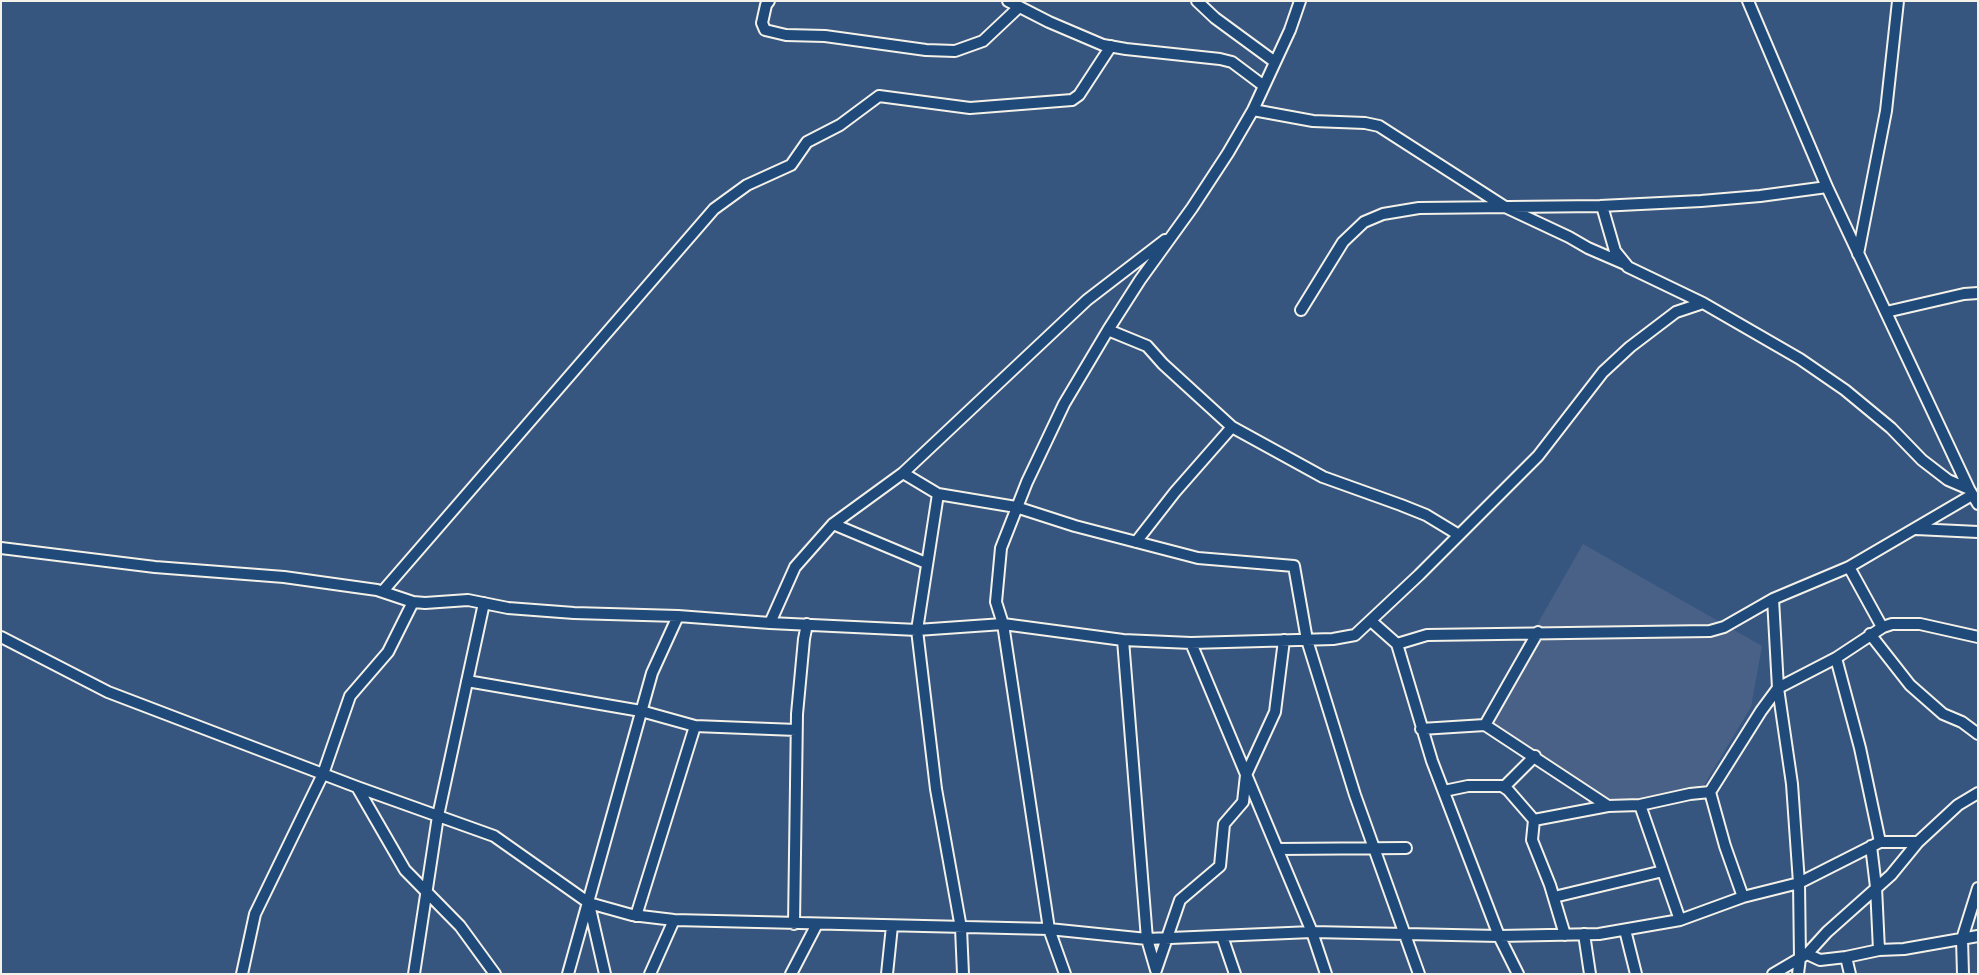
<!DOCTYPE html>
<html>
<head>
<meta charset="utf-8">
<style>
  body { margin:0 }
  #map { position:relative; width:1979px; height:975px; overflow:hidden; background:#365680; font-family:Mali,sans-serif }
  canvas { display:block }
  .frame { position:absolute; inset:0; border:2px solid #f4f1e8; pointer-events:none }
</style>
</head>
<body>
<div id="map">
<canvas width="1979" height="975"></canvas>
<div class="frame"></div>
</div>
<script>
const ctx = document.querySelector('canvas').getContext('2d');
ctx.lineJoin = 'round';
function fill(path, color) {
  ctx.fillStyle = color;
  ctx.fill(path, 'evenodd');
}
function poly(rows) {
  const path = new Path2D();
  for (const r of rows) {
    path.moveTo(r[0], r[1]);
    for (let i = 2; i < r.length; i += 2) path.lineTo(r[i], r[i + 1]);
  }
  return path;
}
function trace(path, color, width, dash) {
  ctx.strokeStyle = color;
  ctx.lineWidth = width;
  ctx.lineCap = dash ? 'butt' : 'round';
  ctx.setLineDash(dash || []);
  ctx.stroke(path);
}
const built = poly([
  [1583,544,1762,646,1751,707,1700,792,1610,807,1488,733,1486,714]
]);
const minor = poly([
  [769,1,766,5,762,23,765,30,786,35,825,36,926,50,955,51,983,41,1018,8],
  [1008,1,1049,22,1103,45,1126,49,1220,59,1232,62,1264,86],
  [1197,1,1215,18,1275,62],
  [1748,1,1827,187,1969,489],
  [1253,110,1313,121,1365,123,1379,126,1505,207,1569,237,1588,248,1625,264],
  [1602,206,1615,251,1628,267,1703,303],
  [1858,254,1886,111,1898,1],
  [1301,310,1343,242,1364,222,1383,214,1419,208,1600,206,1701,201,1760,196,1827,187],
  [1886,312,1964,294,1978,293],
  [1108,330,1147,346,1163,364,1232,427,1323,477,1401,505,1426,515,1459,535],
  [903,473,938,494,1016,507,1075,526,1198,558,1294,566,1307,640,1355,795,1419,974],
  [938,494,917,630,936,789,961,928,963,974],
  [833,524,926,563],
  [1916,529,1978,532],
  [1136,542,1175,492,1232,427],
  [1,548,155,567,284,577,377,590,413,602,425,603,468,600,508,608,574,613,678,616,770,623,917,630,1003,624,1123,640,1191,643,1333,639,1355,635,1419,575,1538,456,1603,372,1630,347,1676,312,1703,303,1800,359,1845,390,1891,428,1922,460,1948,480,1969,489,1978,504],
  [1849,567,1882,627],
  [383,591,714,209,747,185,791,165,807,142,840,125,879,96,970,108,1072,100,1079,95,1111,46],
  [1773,599,1778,688,1792,784,1799,883,1800,958,1798,974],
  [1371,621,1397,644,1432,761,1499,936,1518,974],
  [770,623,795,567,833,524,903,473,1087,300,1165,240],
  [1870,634,1910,685,1943,714,1962,722,1978,734],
  [1,637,108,692,357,787,494,836,589,903,632,915,674,920,1049,929,1147,939,1312,932,1499,936,1599,934,1680,920,1743,897,1799,883,1880,842,1918,842,1958,805,1978,793],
  [1123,640,1147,939,1156,970],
  [1191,643,1312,932,1326,974],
  [1397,644,1427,635,1710,631,1724,627,1773,599,1849,567,1972,495],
  [1836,658,1860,748,1880,842],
  [467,681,641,711,695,726],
  [1485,725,1538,632],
  [1421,729,1485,725,1608,806],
  [357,787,405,870,460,926,495,974],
  [1504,787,1535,756],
  [1444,791,1468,786,1502,786,1508,790,1534,820,1532,840,1550,885,1565,935],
  [1710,792,1725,846,1743,897],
  [1640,805,1680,920],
  [1534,820,1608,806,1640,805,1690,794,1710,792,1761,711,1778,688,1836,658,1883,627,1892,624,1920,624,1978,637],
  [1871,846,1876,887,1879,950],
  [1278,849,1406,848],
  [1554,897,1663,871],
  [589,904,605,974],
  [636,916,695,726,796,730],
  [794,924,797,714,804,639,807,624],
  [1625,930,1636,974],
  [1584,934,1590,974],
  [1222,936,1235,974],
  [1807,954,1827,932,1891,875,1918,842],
  [1846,957,1850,974],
  [1156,970,1180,900,1220,866,1224,824,1243,802,1246,775,1275,712,1284,640],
  [242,974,255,914,323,774,350,696,388,652,413,602],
  [414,974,438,816,484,603],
  [568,974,652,673,678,616],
  [650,974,674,920],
  [791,974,817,924],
  [887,974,892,926],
  [1065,974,1049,929,1003,624,996,602,1001,548,1027,482,1064,404,1108,330,1140,280,1192,208,1228,153,1253,110,1290,30,1300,1],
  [1773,974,1807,954,1820,960,1846,957,1879,950,1904,949,1978,936],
  [1963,974,1962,939,1978,888]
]);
fill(built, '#496186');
trace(minor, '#f4f1e8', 14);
trace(minor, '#1f4a7a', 10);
</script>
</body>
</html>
